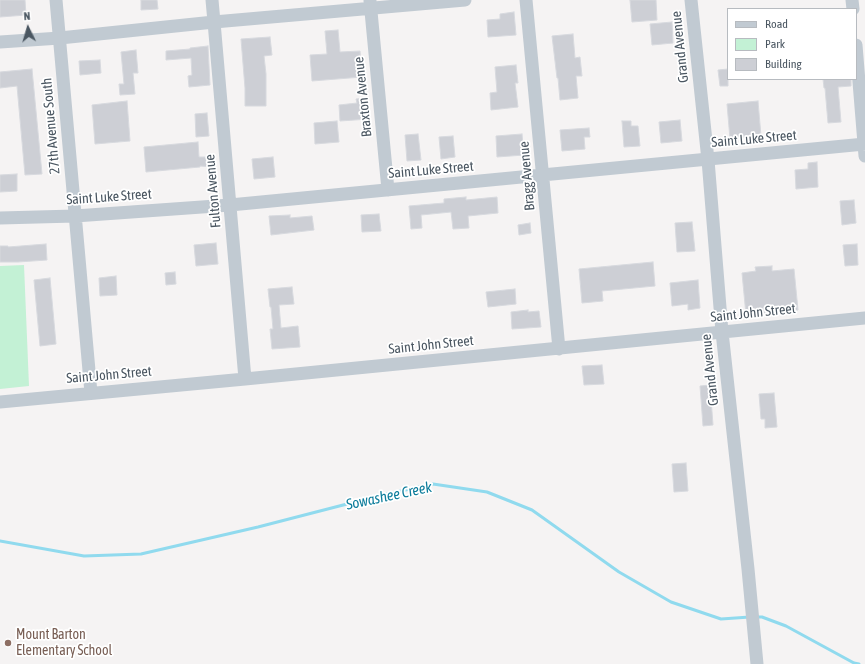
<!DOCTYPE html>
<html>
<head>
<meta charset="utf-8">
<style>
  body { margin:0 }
  #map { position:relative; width:865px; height:664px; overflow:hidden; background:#f5f3f3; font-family:"Asap Condensed",sans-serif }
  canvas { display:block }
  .legend { position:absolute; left:727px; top:8px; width:130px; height:72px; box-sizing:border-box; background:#fff; border:1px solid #b7bbc0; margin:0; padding:5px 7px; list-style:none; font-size:12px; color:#4a5661 }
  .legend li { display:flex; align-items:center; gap:8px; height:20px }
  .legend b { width:20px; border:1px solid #b7bbc0 }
  .north { position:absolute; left:8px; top:8px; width:40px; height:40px; -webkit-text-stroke:3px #fff; paint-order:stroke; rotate:355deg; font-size:11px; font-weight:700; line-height:16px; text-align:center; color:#4a5661 }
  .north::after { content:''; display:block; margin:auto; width:14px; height:18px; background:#4a5661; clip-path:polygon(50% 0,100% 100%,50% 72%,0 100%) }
</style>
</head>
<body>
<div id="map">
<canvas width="865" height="664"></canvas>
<ul class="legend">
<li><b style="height:5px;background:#c1cad2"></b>Road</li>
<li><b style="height:11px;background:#c3f1d5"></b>Park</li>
<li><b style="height:11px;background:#cdcfd5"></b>Building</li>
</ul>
<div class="north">N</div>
</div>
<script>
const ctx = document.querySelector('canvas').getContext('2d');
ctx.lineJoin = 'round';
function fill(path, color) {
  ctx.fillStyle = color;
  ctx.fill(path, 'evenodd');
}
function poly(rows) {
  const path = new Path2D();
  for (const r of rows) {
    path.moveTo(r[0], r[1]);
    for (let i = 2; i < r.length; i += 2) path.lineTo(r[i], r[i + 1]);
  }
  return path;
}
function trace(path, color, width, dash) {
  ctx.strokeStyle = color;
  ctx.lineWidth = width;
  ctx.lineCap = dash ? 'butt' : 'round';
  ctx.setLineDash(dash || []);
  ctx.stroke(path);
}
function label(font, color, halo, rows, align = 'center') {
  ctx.font = font + ' "Asap Condensed",sans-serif';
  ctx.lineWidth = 3.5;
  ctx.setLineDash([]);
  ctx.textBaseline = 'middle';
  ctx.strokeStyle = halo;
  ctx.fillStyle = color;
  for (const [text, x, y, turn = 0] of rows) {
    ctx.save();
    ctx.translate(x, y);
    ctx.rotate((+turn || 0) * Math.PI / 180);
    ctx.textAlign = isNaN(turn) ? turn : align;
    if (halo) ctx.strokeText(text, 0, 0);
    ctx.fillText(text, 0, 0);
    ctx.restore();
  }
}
const green = poly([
  [24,265,29,386,0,389,0,266]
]);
const stream = poly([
  [0,541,84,556,141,554,258,527,378,496,433,484,487,492,532,510,619,572,671,602,721,619,750,617],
  [756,617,762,617,786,626,854,663,859,664]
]);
const building = poly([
  [0,0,25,0,26,15,0,17,0,0],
  [141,0,157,0,158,9,141,10,141,0],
  [630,0,656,0,657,20,632,22,630,0],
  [514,12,516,35,488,37,487,20,500,19,500,14,514,12],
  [672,22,673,43,652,45,650,24,672,22],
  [338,30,340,52,360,51,362,77,312,81,310,55,327,54,325,31,338,30],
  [573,34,575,58,580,57,582,76,576,76,578,98,560,100,558,78,557,78,552,36,573,34],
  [270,37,272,55,264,56,266,74,266,106,245,106,245,88,241,39,270,37],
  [208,46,210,85,189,87,188,76,192,75,191,58,166,60,166,51,190,49,190,48,208,46],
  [136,50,138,73,133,73,135,94,120,95,119,84,124,84,121,52,136,50],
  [100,60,101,73,80,75,79,61,100,60],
  [516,65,518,83,515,83,518,107,491,110,490,93,497,92,495,67,516,65],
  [32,69,42,174,25,175,17,86,0,88,0,72,32,69],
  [728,69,728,86,720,86,718,70,728,69],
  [823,79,851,79,851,86,838,87,841,122,828,123,825,88,824,88,823,79],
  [367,98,369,119,340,121,339,105,357,103,356,99,367,98],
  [127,101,130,141,95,144,92,105,127,101],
  [758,101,761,136,730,139,727,104,758,101],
  [207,113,209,136,196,137,195,114,207,113],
  [680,120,682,141,661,143,659,122,680,120],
  [337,121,339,142,315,144,314,123,337,121],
  [622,121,631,121,631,126,638,126,640,146,624,147,622,121],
  [589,128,590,137,584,137,585,149,562,151,560,130,589,128],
  [418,134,421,160,407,161,405,135,418,134],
  [522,134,524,155,497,157,496,136,522,134],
  [453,136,455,157,441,159,439,137,453,136],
  [198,142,199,157,212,157,212,167,200,166,200,167,146,172,144,147,198,142],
  [273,157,275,177,254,179,252,159,273,157],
  [817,162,818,187,796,189,795,170,808,169,808,163,817,162],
  [17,174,17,191,0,192,0,175,17,174],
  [466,197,466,200,497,197,498,213,468,216,469,228,453,229,451,212,421,215,422,228,411,229,409,206,444,203,444,199,466,197],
  [854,200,856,223,842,225,840,201,854,200],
  [379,214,381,231,362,232,361,215,379,214],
  [290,215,290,218,312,216,314,230,271,235,269,216,290,215],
  [692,222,695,251,677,252,675,223,692,222],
  [530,223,531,233,519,235,518,225,530,223],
  [216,243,218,264,196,266,194,245,216,243],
  [46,244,47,260,18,262,0,262,0,246,8,246,8,247,46,244],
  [857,244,858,265,845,266,843,245,857,244],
  [653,262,655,286,602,291,603,301,582,303,579,269,653,262],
  [772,266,772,271,794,269,798,310,746,315,742,273,756,271,755,267,772,266],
  [175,272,176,284,166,285,165,273,175,272],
  [116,276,117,295,100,296,99,278,116,276],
  [50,278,56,344,40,346,34,280,50,278],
  [698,280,700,308,688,310,688,304,672,306,670,283,698,280],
  [292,287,294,304,279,305,281,328,298,326,300,347,272,349,270,329,273,329,271,307,270,307,268,289,292,287],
  [515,289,516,304,488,307,486,292,515,289],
  [528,310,528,312,539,311,541,327,512,329,511,312,528,310],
  [602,365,604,384,584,385,582,366,602,365],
  [710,385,713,425,703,426,700,386,710,385],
  [774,393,777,427,765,428,765,419,761,419,759,394,774,393],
  [686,463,688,491,674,492,672,464,686,463]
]);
const minor = poly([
  [56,0,91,393],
  [212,0,214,22,245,379],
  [526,0,559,349],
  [691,0,708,160,722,332,748,569,757,664],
  [852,0,853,9],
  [370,1,388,190],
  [0,42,60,38,214,22,465,0],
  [856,45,865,156],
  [0,218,75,216,230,205,865,144],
  [0,402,245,379,865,318]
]);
const markers = [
  [8,643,4,"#8d6e63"]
];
const streetNames = [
  ["Grand Avenue",680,47,-96],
  ["Braxton Avenue",363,97,-96],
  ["27th Avenue South",51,126,-95],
  ["Saint Luke Street",754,139,-5],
  ["Saint Luke Street",431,170,-5],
  ["Bragg Avenue",527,176,-95],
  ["Fulton Avenue",213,191,-95],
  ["Saint Luke Street",109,197,-4],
  ["Saint John Street",753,313,-6],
  ["Saint John Street",431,345,-6],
  ["Grand Avenue",710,370,-96],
  ["Saint John Street",109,375,-5]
];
const educationNames = [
  ["Mount Barton",16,635],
  ["Elementary School",16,651]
];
const waterNames = [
  ["Sowashee Creek",389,496,-12]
];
fill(green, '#c3f1d5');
trace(stream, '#90daee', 3);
fill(building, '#cdcfd5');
trace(building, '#d7d9de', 1);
trace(minor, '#c1cad2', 13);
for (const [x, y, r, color] of markers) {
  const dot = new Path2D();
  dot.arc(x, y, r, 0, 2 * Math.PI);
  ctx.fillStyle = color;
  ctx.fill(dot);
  trace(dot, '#fff', 1.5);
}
label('14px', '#4a5661', '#fff', streetNames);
label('14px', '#785e54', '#fff', educationNames, 'left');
label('italic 15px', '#0c7c9b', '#fff', waterNames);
</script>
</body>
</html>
